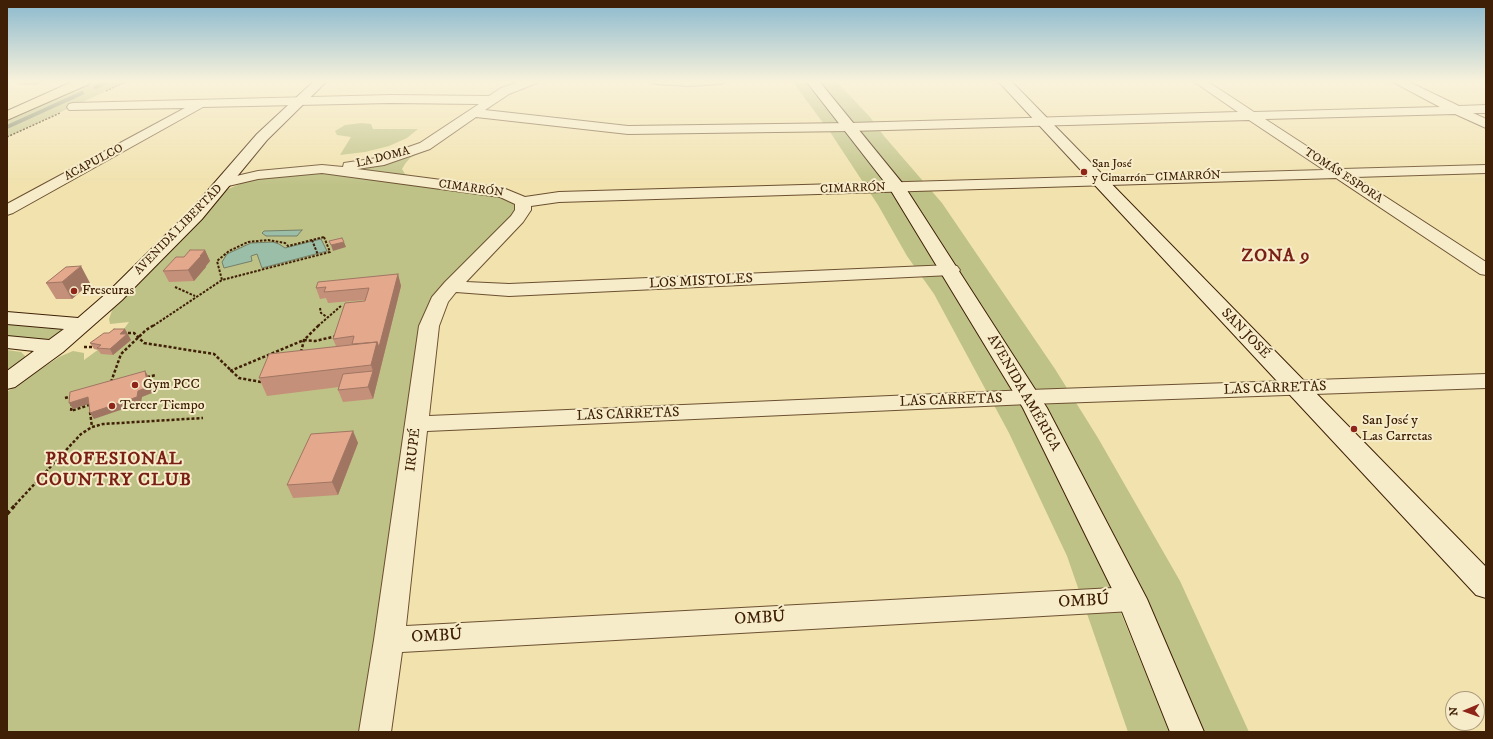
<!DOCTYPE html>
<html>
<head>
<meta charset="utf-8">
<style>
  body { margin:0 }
  #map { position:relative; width:1493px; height:739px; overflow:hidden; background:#f1e2ae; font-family:"IM FELL DW Pica",serif }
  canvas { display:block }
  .frame { position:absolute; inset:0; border:8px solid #3f2007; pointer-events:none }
  .north { position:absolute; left:1445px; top:691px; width:40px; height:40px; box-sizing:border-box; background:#f6ecca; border:1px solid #ad9a7c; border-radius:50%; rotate:268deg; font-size:11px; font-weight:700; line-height:16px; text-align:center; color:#3f2007 }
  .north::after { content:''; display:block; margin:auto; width:14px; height:18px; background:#8f2418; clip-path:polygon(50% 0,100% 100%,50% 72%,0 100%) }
</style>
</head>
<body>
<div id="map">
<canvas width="1493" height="739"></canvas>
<div class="frame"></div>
<div class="north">N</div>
</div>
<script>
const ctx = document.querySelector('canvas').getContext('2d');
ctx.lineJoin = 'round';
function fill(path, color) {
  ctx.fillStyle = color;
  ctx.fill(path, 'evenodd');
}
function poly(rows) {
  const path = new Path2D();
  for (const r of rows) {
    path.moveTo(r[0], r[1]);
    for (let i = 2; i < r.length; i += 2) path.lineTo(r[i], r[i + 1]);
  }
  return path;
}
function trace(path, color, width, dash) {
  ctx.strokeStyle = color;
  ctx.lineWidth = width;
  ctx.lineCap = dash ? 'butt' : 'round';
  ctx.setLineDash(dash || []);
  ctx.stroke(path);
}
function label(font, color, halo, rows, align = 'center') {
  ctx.font = font + ' "IM FELL DW Pica",serif';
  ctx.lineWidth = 4;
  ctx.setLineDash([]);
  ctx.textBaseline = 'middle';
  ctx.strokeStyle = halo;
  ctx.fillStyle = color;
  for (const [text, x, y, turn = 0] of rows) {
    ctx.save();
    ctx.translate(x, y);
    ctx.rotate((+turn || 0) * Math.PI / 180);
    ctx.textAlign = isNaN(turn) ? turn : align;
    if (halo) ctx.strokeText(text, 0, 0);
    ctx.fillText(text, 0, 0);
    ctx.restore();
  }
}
const green = poly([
  [85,81,128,81,7,137,7,116],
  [792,81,808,81,867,156,922,237,1004,372,1090,538,1170,732,1128,732,1067,556,1009,433,934,294,907,256,878,205,832,135],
  [818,81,836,81,870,117,884,136,942,203,1055,369,1098,438,1180,581,1249,732,1200,732,1046,408],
  [361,123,371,124,373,129,418,129,407,138,389,146,365,152,340,155,351,137,337,135,335,131,345,125],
  [430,147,410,158,405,164,402,169,405,174,411,176,343,168],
  [311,172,495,195,516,203,517,211,439,290,360,732,7,732,7,392,59,357,73,351,84,353,84,360,121,333,129,322,110,324,109,319,113,308,228,189,255,178],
  [7,318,83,325,55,347,7,342],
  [7,350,21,352,26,357,7,373]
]);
const water = poly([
  [302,230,297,236,266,236,262,233,264,231,302,230],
  [321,239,327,251,262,268,257,254,251,256,252,261,224,268,222,262,227,254,251,243,273,242,279,244,285,248,321,239]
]);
const stream = poly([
  [96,87,108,81],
  [7,127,82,93]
]);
const pathFar3 = poly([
  [106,91,128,81],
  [7,137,60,113]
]);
const pathFar2 = poly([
  [324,237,330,252,222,280,217,261,229,251,248,242,268,240,285,243,288,246,324,237],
  [312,240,318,255],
  [175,287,195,296],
  [320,308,321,313,327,317],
  [153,326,222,280],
  [318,326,342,305]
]);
const pathFar1 = poly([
  [123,333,134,333,144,343,214,354,239,378,261,382],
  [84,347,95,347],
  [301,352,304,340,319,325],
  [230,371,304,340,315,341,337,336],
  [147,377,156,375],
  [111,382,121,354,146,330,154,325],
  [65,398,72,396],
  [72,403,71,411,89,405,90,407],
  [90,412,92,427],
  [15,505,81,434,92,427,103,424,203,418]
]);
const path = poly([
  [7,514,16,504]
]);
const street = poly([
  [521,81,539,81,537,83,509,94,485,110,628,126,850,123,1238,112,1193,81,1207,81,1254,112,1440,107,1391,81,1407,81,1459,106,1486,105,1486,113,1473,113,1486,119,1486,128,1455,114,1265,119,1342,169,1486,165,1486,173,1355,177,1486,262,1486,275,1480,274,1336,178,559,202,531,206,531,210,523,222,466,282,509,284,951,265,957,266,960,270,957,274,951,275,509,296,456,292,448,302,439,326,429,416,1029,390,1486,374,1486,388,1029,404,427,431,406,626,1132,587,1142,591,1146,599,1142,607,1132,611,402,652,391,732,359,732,374,640,419,326,432,297,445,282,511,216,515,210,515,204,500,197,322,173,258,179,224,187,219,186,217,183,219,180,258,171,322,165,343,167,344,163,377,158,420,143,479,104,391,103,203,107,13,213,7,215,7,204,185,108,69,110,67,107,69,104,73,103,391,95,489,96,501,88,521,81],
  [476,117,628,134,850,131,1249,120,1324,170,559,192,525,197,503,188,357,169,384,165,430,149,476,117],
  [650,81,727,81,721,84,688,86,656,84,650,81]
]);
const secondary = poly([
  [314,81,327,81,267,140,202,219,122,300,63,352,15,387,7,389,7,371,34,351,7,348,7,336,49,340,64,329,7,324,7,312,78,318,108,292,190,211,257,134,314,81],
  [806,81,819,81,903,184,1047,408,1147,599,1204,732,1170,732,1117,599,1023,408,890,189,806,81],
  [998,81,1011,81,1486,567,1486,598,1476,595,998,81]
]);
const primary = poly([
  [74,81,91,81,89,84,7,120,7,111,74,81]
]);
const wall = poly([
  [19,81,45,81,35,85,21,85],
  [205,250,210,261,206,266,206,267,194,281,169,282,163,271,184,257],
  [66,267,90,283,72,299,56,299,46,283],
  [398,274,401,286,373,399,343,402,338,390,339,387,267,396,259,378,336,346,333,339,365,300,328,303,326,298,320,299,316,288],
  [125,329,131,340,113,355,101,354,98,350,94,349,90,343,109,333],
  [353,431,358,443,338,495,293,498,287,485]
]);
const shadedWall = poly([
  [32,81,45,81,35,85],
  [344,242,346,247,333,251,331,245],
  [205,250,210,261,206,266,206,267,194,281,188,270],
  [81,266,90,283,72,299,62,282],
  [398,274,401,286,373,399,368,387,373,371,371,365,354,362],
  [125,329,131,340,113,355,110,349,120,334],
  [145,371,149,377,152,393,142,397,141,403,94,419,90,413,138,391],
  [88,397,92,403,73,409,69,403],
  [353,431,358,443,338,495,332,482]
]);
const building = poly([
  [342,238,344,242,331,245,329,241,342,238],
  [190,250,205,250,200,256,201,256,188,270,163,271,176,257,184,257,190,250],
  [81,266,62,282,46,283,66,267,81,266],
  [398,274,379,347,377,342,352,344,354,336,333,339,345,303,365,301,369,288,324,292,326,287,316,288,318,282,398,274],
  [114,329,125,329,120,334,127,334,110,349,97,348,101,345,90,343,104,333,109,333,114,329],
  [377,342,371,365,259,378,269,354,377,342],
  [145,371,148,387,138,391,137,397,90,413,88,397,69,403,70,392,145,371],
  [373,371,368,387,338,390,343,374,373,371],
  [353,431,332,482,287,485,311,434,353,431]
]);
const markers = [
  [1084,172,4,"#8f2418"],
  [74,291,4,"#8f2418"],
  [135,385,4,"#8f2418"],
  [112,406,4,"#8f2418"],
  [1354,429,4,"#8f2418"]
];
const farStreetnames = [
  ["LA DOMA",383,158,-14],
  ["ACAPULCO",94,163,-28],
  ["TOMÁS ESPORA",1343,176,33],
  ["CIMARRÓN",1188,177,-2],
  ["CIMARRÓN",471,189,8],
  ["CIMARRÓN",853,189,-2],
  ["AVENIDA LIBERTAD",179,230,-46]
];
const farPoinames = [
  ["San José",1092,165],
  ["y Cimarrón",1092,179]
];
const streetNames = [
  ["LOS MISTOLES",701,282,-3],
  ["SAN JOSÉ",1245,334,46],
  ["LAS CARRETAS",1275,389,-2],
  ["AVENIDA AMÉRICA",1023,393,60],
  ["LAS CARRETAS",951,401,-2],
  ["LAS CARRETAS",628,415,-2],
  ["IRUPÉ",414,450,-83]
];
const poiNames = [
  ["Frescuras",82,291],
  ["Gym PCC",143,385],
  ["Tercer Tiempo",120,406],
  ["San José y",1362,421],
  ["Las Carretas",1362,437]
];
const nearStreetnames = [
  ["OMBÚ",1084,602,-3],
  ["OMBÚ",760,619,-3],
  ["OMBÚ",437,637,-3]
];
const districtNames = [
  ["ZONA 9",1276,257],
  ["PROFESIONAL",114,460],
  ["COUNTRY CLUB",114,481]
];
fill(green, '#bfc287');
fill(water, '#9bbea8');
trace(water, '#767f68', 1);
trace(stream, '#767f68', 4);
trace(street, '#6c5031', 2);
trace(secondary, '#3f2007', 2);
trace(primary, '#3f2007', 2);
trace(pathFar3, '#3f2007', 1.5, [2, 1.5]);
trace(pathFar2, '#3f2007', 2, [2.5, 1.5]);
trace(pathFar1, '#3f2007', 2.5, [3, 2]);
trace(path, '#3f2007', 3.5, [4, 3]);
fill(street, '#f6ecca');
fill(secondary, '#f6ecca');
fill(primary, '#f1e2ae');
fill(wall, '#c49079');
fill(shadedWall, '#a07663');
fill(building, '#e4a88d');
trace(building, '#a07663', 1);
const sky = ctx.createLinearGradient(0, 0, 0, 185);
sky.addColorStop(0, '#89b8ce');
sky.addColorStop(0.44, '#f9f2db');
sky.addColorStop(1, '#f9f2db00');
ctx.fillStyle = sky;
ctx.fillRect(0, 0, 1493, 185);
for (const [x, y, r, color] of markers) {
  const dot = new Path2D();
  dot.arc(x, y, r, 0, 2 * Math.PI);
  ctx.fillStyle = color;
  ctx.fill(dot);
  trace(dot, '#f6ecca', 1.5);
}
label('12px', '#3f2007', '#f6ecca', farStreetnames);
label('12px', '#3f2007', '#f6ecca', farPoinames, 'left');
label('14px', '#3f2007', '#f6ecca', streetNames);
label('14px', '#3f2007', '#f6ecca', poiNames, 'left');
label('17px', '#3f2007', '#f6ecca', nearStreetnames);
ctx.letterSpacing = '1px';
label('bold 18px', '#7a1f14', '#f6ecca', districtNames);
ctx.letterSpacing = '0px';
</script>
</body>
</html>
